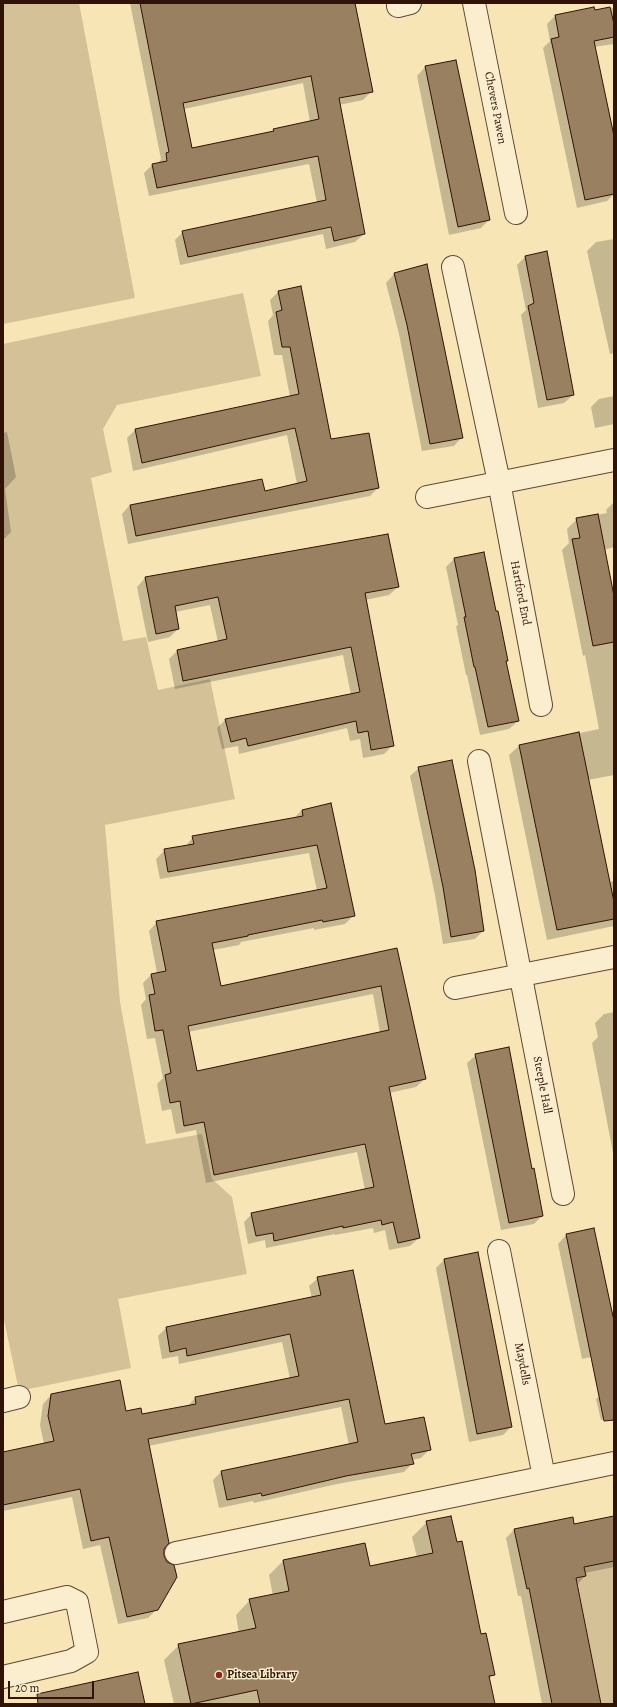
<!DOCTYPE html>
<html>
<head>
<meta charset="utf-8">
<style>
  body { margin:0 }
  #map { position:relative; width:617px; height:1707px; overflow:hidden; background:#f7e5b5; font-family:Alegreya,serif }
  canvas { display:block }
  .frame { position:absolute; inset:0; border:4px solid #311206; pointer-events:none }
  .scale { position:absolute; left:8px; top:1681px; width:86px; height:18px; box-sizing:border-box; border:2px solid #311206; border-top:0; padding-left:5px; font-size:12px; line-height:14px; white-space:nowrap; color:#311206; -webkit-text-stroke:3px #faeecf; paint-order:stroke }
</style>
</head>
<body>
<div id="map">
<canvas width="617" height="1707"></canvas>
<div class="frame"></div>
<div class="scale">20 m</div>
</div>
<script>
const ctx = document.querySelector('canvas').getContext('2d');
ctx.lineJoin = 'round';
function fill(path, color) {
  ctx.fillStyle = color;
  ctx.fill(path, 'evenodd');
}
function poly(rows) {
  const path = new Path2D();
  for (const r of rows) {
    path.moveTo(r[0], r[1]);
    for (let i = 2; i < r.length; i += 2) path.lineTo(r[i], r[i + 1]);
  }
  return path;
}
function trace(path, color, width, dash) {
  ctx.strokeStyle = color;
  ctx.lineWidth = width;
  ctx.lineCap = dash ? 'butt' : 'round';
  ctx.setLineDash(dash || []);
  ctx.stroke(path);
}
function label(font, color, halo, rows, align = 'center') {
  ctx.font = font + ' Alegreya,serif';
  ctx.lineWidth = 3;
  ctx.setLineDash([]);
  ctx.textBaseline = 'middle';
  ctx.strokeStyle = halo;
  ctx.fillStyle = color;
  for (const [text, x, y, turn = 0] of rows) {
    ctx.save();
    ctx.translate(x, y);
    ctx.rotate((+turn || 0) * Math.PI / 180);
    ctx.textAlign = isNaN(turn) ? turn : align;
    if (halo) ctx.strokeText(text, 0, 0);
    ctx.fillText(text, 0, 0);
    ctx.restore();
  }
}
const green = poly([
  [3,3,79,3,135,298,3,324],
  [243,293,261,376,117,405,103,429,112,472,91,478,123,641,146,637,158,690,210,679,235,799,105,825,120,1002,146,1144,202,1134,212,1179,232,1197,247,1274,118,1299,131,1368,19,1391,3,1315,3,344],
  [614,1561,614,1704,601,1704,577,1579,586,1576,584,1567]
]);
const shadow = poly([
  [130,3,354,3,371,92,363,100,339,105,364,234,355,242,326,249,323,234,180,265,175,240,183,232,317,203,309,164,149,196,144,173,152,165,158,164,161,159],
  [303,83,310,122,274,130,271,133,192,149,184,109],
  [614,8,614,44,594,47,614,141,614,194,607,201,577,208,543,48,550,41,547,24,555,16],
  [455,61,489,220,481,228,449,235,417,76,425,67],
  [614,239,614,353,610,354,587,251,596,242],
  [526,256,573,395,564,403,538,408,521,315,526,310,517,265],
  [394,274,462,437,454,446,422,451,399,334,386,283],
  [278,292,331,440,378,488,370,496,128,544,122,514,130,505,265,492,297,484,287,435,133,471,127,438,135,430,290,397,282,355,274,355,268,321,273,315,270,300],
  [614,396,614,424,595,428,591,407,599,399],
  [7,432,16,477,5,489,11,532,3,540,3,433],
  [614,502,614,547,604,550,614,602,614,775,588,780,609,882,614,881,614,926,547,940,509,755,519,746,599,729,585,655,583,656,562,550,569,543,567,529,577,519,607,513,606,510],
  [387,535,398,587,389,595,365,600,393,745,384,754,363,758,360,739,350,741,347,728,239,754,238,746,222,749,217,728,225,720,351,695,343,655,175,689,169,659,177,651,218,642,210,605,175,612,178,629,170,637,148,642,137,587,145,578],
  [483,553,518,721,509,729,480,735,467,675,466,675,456,626,458,625,446,567,454,559],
  [419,768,483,931,475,939,443,944,435,895,410,776],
  [331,804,354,915,345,924,314,930,314,928,241,942,239,945,213,950,220,987,397,950,425,1079,416,1087,389,1093,419,1238,410,1246,389,1250,385,1230,374,1233,373,1228,335,1235,335,1234,266,1248,265,1240,248,1244,244,1222,252,1214,365,1190,357,1152,206,1183,196,1130,176,1134,171,1109,162,1111,157,1084,163,1078,155,1038,147,1039,141,1005,146,999,143,983,151,975,157,973,149,931,157,922,317,891,309,853,160,879,156,859,165,850,185,847,193,837,293,819,302,810],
  [373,994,380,1033,196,1072,188,1032],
  [614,1012,614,1158,592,1043,598,1037,595,1023,604,1014],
  [476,1055,532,1170,542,1216,534,1224,501,1230,467,1063],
  [593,1229,614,1326,614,1349,610,1353,582,1359,558,1244,566,1235],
  [444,1260,511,1427,503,1435,469,1442,436,1268],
  [318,1278,384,1425,429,1450,421,1458,412,1460,412,1464,404,1472,337,1484,254,1503,253,1501,219,1508,213,1480,221,1472,349,1445,341,1407,148,1446,163,1548,157,1609,148,1618,118,1624,100,1545,83,1549,72,1497,3,1511,3,1453,44,1444,40,1425,43,1404,51,1395,142,1415,187,1407,195,1398,290,1379,282,1342,179,1364,178,1356,162,1359,158,1336,166,1328,312,1298,309,1286],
  [614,1389,614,1417,601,1420,596,1399,605,1391],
  [614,1517,614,1567,585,1573,585,1576,577,1585,600,1704,542,1704,521,1596,518,1596,506,1538,514,1530,573,1525],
  [427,1522,480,1635,494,1674,489,1679,494,1704,174,1704,164,1660,179,1645,239,1633,236,1615,250,1600,273,1596,269,1575,283,1561,365,1544,369,1567,417,1557,412,1537]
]);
const building = poly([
  [140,3,355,3,373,92,339,98,365,234,334,241,331,227,188,257,182,231,326,200,318,156,157,188,152,164,167,161,166,153,169,152,140,3],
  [311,76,319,119,273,129,274,131,192,148,183,103,311,76],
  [594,7,595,10,610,7,614,24,614,37,594,41,614,136,614,194,585,200,551,39,559,37,555,15,594,7],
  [456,60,490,220,458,227,425,66,456,60],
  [547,251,574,395,547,400,528,306,534,303,525,256,547,251],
  [427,264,463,438,430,444,407,325,394,273,427,264],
  [301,286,331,439,369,433,379,488,136,536,130,505,262,479,265,491,307,481,295,428,142,463,135,429,299,394,290,347,282,347,276,312,282,310,278,291,301,286],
  [598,514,614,596,614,642,593,646,572,539,580,538,576,518,598,514],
  [388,534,399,587,365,593,394,746,371,750,368,731,358,733,356,721,248,746,246,738,231,742,225,719,360,692,351,647,183,681,177,650,227,639,218,597,175,606,179,629,156,634,145,577,388,534],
  [484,552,496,611,498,611,508,661,506,661,519,721,488,727,475,667,474,667,464,617,466,617,454,558,484,552],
  [579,732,614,902,614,919,557,930,519,745,579,732],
  [452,760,475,870,484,931,451,937,443,887,418,767,452,760],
  [331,803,355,916,323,922,322,920,248,935,248,936,212,943,221,986,397,948,426,1079,389,1087,420,1238,398,1243,393,1222,382,1225,381,1220,343,1228,343,1226,274,1241,273,1233,256,1236,251,1213,374,1187,365,1144,214,1175,204,1122,184,1126,180,1101,170,1103,165,1075,171,1073,163,1030,155,1031,149,995,155,994,151,974,166,971,156,921,327,888,317,845,168,872,164,849,194,844,192,836,303,816,302,810,331,803],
  [381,986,389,1030,197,1071,188,1026,381,986],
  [509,1047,532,1169,534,1168,543,1216,509,1223,475,1054,509,1047],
  [594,1228,614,1321,614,1420,604,1421,566,1234,594,1228],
  [478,1252,512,1427,477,1434,444,1259,478,1252],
  [353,1270,385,1424,424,1417,431,1450,411,1454,414,1464,346,1476,262,1496,261,1493,227,1500,221,1471,358,1442,349,1399,148,1439,169,1543,164,1549,164,1556,167,1562,174,1565,177,1577,158,1610,127,1617,109,1537,91,1541,80,1489,3,1505,3,1452,54,1441,48,1416,51,1394,120,1380,126,1411,141,1408,142,1414,196,1404,195,1397,299,1376,290,1334,187,1356,186,1348,170,1352,166,1327,321,1295,317,1277,353,1270],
  [451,1516,457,1542,462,1541,481,1634,486,1633,495,1675,489,1676,495,1704,260,1704,257,1690,191,1704,178,1644,256,1628,249,1599,289,1591,283,1560,365,1543,370,1566,433,1553,426,1521,451,1516],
  [614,1516,614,1561,584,1567,586,1576,576,1578,601,1704,552,1704,529,1588,527,1589,514,1529,573,1517,574,1524,614,1516],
  [138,1672,145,1704,38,1704,37,1694,138,1672]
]);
const minor = poly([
  [474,3,516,213],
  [398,6,410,3],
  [453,267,499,482,541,705],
  [427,497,614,460],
  [479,761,563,1194],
  [455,988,614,957],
  [499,1251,544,1477],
  [3,1401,19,1397],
  [176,1553,614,1463],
  [3,1612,67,1597,77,1602,87,1652,71,1661,3,1677]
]);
const markers = [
  [219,1675,4,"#8f2418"]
];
const streetNames = [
  ["Chevers Pawen",495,108,79],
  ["Hartford End",520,593,79],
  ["Steeple Hall",542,1085,79],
  ["Maydells",522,1364,79]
];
const poiNames = [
  ["Pitsea Library",227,1675]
];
fill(green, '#d5c197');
fill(shadow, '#0003');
fill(building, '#988061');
trace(building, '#311206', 1);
trace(minor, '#624732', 24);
trace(minor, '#faeecf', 22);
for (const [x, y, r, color] of markers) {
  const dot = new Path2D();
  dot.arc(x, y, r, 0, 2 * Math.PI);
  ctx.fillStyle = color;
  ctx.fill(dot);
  trace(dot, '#faeecf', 1.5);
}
label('12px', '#311206', '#faeecf', streetNames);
label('bold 12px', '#311206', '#faeecf', poiNames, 'left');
</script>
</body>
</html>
